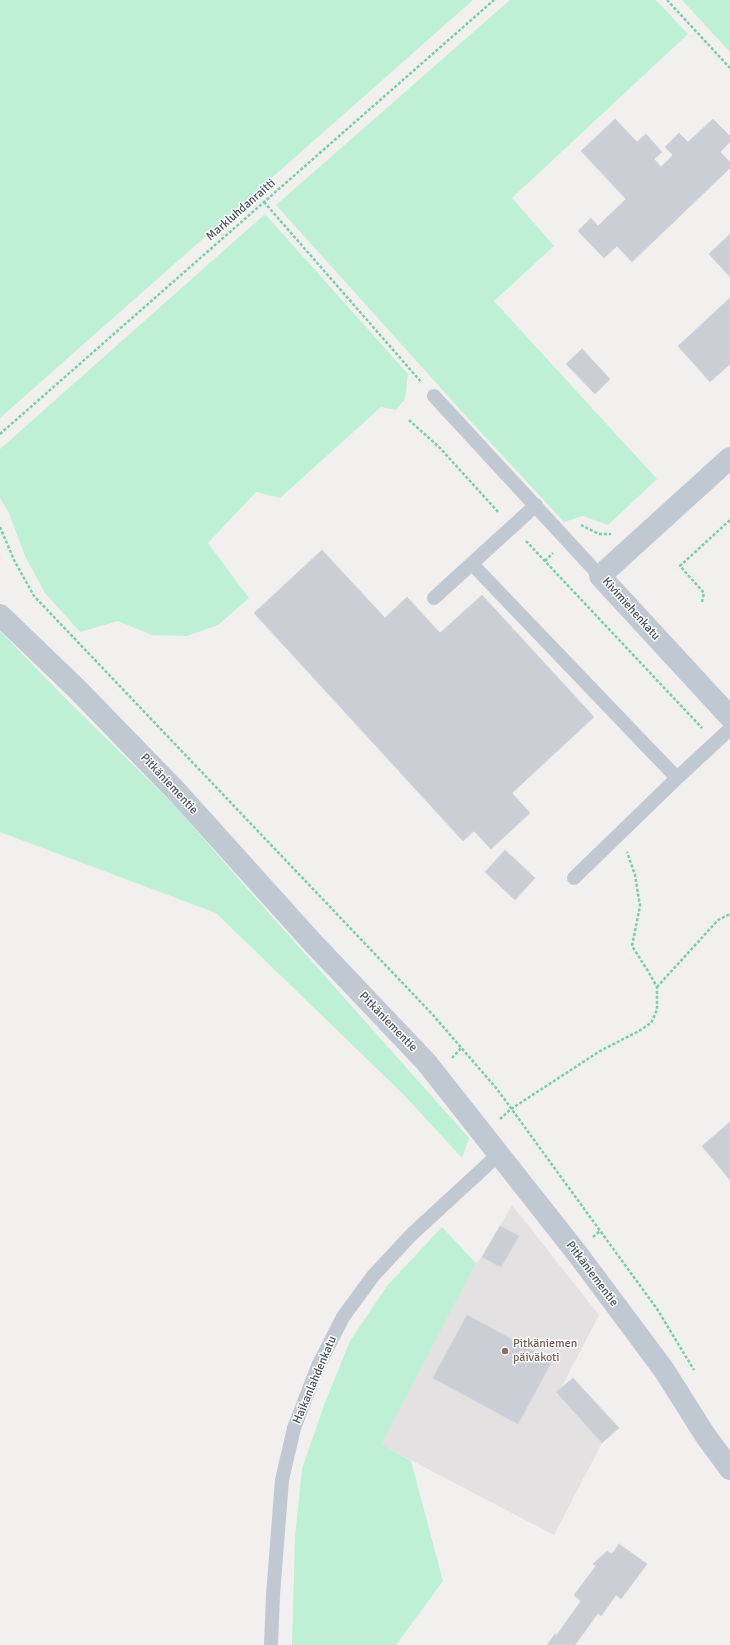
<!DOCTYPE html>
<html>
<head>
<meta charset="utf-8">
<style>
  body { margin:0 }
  canvas { display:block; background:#f2f0ef }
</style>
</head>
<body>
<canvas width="730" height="1645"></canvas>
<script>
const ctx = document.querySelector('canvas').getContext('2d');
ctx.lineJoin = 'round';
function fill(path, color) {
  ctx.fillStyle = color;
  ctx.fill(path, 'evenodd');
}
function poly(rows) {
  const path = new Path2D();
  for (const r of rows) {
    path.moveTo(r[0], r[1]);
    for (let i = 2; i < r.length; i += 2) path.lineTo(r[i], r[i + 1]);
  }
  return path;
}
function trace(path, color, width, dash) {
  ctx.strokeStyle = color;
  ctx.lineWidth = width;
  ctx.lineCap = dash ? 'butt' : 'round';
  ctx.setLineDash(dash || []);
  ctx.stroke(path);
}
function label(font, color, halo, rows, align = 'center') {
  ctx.font = font + ' Signika,sans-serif';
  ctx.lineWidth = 3;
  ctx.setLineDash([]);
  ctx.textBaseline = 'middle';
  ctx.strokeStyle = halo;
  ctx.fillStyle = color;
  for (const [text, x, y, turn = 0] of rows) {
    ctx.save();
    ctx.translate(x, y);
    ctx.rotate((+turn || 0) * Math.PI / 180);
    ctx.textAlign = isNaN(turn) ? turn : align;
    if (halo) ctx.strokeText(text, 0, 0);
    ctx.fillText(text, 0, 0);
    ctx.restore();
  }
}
const education = poly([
  [512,1205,599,1315,561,1388,556,1393,602,1443,554,1535,380,1444,476,1263,482,1257]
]);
const green = poly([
  [0,0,473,0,0,418],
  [510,0,656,0,688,34,512,198,554,246,494,301,657,479,608,525,583,516,564,522,465,415,276,205],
  [682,0,730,0,730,52],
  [265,214,408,374,405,399,396,410,381,407,280,498,256,492,208,543,249,598,218,625,187,636,152,635,118,621,80,632,45,593,25,556,9,513,0,498,0,449],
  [0,631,67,700,174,805,243,884,469,1138,462,1158,404,1095,216,913,0,832],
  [442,1227,476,1263,381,1444,411,1461,443,1581,396,1645,292,1645,295,1537,302,1469,324,1405,350,1341,387,1286]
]);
const building = poly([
  [615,119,637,142,646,134,662,152,654,159,661,167,673,155,665,147,679,133,688,142,713,119,730,136,730,142,720,152,730,162,730,168,632,262,617,246,604,258,578,231,591,218,598,226,626,199,581,151,615,119],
  [730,234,730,277,709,254,730,234],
  [730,298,730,364,710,382,678,346,730,298],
  [582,349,610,379,595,394,566,364,582,349],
  [322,550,385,618,407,597,440,633,482,595,594,717,512,793,530,813,491,849,474,831,463,841,254,613,322,550],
  [505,850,535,878,515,900,485,872,505,850],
  [730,1122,730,1180,702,1146,730,1122],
  [500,1226,519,1236,501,1267,482,1257,500,1226],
  [467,1315,552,1361,518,1424,433,1378,467,1315],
  [573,1378,619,1428,602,1443,556,1392,573,1378],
  [619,1544,647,1564,621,1599,616,1595,601,1616,598,1613,575,1645,547,1645,555,1634,556,1636,581,1601,574,1595,596,1566,593,1564,607,1551,612,1554,619,1544]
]);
const path = poly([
  [667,0,730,68],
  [264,202,422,383],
  [409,420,440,448,499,513],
  [0,434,494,0],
  [581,525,599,534,611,534],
  [0,527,14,560,34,596,433,1015,497,1089,657,1309,694,1370],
  [526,541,702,728],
  [545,561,553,553],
  [702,602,704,593,680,566,730,520],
  [657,987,718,920,730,914],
  [452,1058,461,1048],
  [500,1119,511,1109,600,1051,639,1031,651,1023,657,1010,657,987,648,971,632,946,640,906,635,875,627,852],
  [593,1237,600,1231]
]);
const service = poly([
  [434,396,600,576],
  [472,564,677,778,730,729],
  [434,598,536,505],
  [574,878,677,778],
  [271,1645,273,1595,282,1480,294,1428,318,1366,343,1317,373,1276,411,1235,499,1154]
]);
const minor = poly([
  [730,458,600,576,730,717],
  [0,615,77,689,178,793,313,943,426,1062,576,1252,638,1335,664,1370,705,1435,730,1469]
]);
const markers = [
  [505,1351,4,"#8d6e63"]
];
const streetNames = [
  ["Markluhdanraitti",241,210,-41],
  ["Kivimiehenkatu",631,609,48],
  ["Pitkäniementie",169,784,47],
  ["Pitkäniementie",388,1022,46],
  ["Pitkäniementie",592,1274,53],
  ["Haikanlahdenkatu",315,1380,-67]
];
const educationNames = [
  ["Pitkäniemen",513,1344],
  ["päiväkoti",513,1358]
];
fill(education, '#e3e1e1');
fill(green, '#bdf0d5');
fill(building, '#cbced5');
trace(building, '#d3d5db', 1);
trace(path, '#75cfa9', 2.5, [3, 2]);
trace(service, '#c0c9d2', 14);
trace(minor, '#c0c9d2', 22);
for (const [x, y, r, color] of markers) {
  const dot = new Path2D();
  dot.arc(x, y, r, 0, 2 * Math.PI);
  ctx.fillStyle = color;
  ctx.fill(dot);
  trace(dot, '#fff', 1.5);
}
label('12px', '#47515d', '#fff', streetNames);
label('12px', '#785e54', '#fff', educationNames, 'left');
</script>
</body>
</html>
